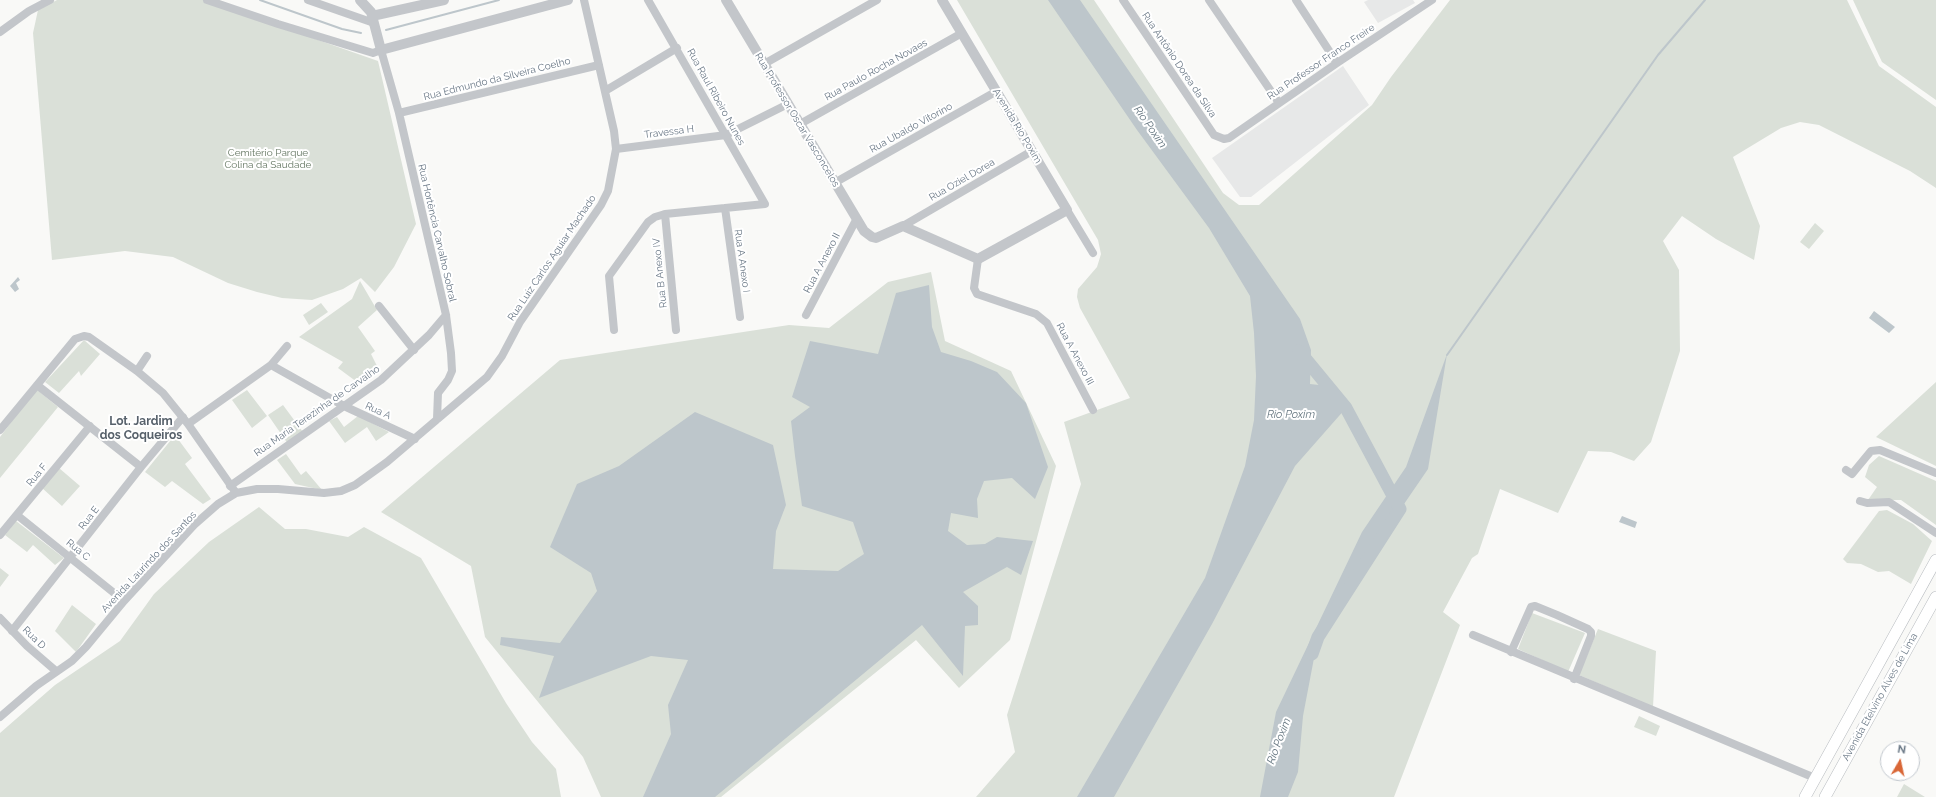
<!DOCTYPE html>
<html>
<head>
<meta charset="utf-8">
<style>
  body { margin:0 }
  #map { position:relative; width:1936px; height:797px; overflow:hidden; background:#f9f9f7; font-family:Raleway,sans-serif }
  canvas { display:block }
  .north { position:absolute; left:1880px; top:741px; width:40px; height:40px; box-sizing:border-box; background:#fff; border:1px solid #c3c9cf; border-radius:50%; rotate:9deg; font-size:11px; font-weight:700; line-height:16px; text-align:center; color:#6a7886 }
  .north::after { content:''; display:block; margin:auto; width:14px; height:18px; background:#d96737; clip-path:polygon(50% 0,100% 100%,50% 72%,0 100%) }
</style>
</head>
<body>
<div id="map">
<canvas width="1936" height="797"></canvas>
<div class="north">N</div>
</div>
<script>
const ctx = document.querySelector('canvas').getContext('2d');
ctx.lineJoin = 'round';
function fill(path, color) {
  ctx.fillStyle = color;
  ctx.fill(path, 'evenodd');
}
function poly(rows) {
  const path = new Path2D();
  for (const r of rows) {
    path.moveTo(r[0], r[1]);
    for (let i = 2; i < r.length; i += 2) path.lineTo(r[i], r[i + 1]);
  }
  return path;
}
function trace(path, color, width, dash) {
  ctx.strokeStyle = color;
  ctx.lineWidth = width;
  ctx.lineCap = dash ? 'butt' : 'round';
  ctx.setLineDash(dash || []);
  ctx.stroke(path);
}
function label(font, color, halo, rows, align = 'center') {
  ctx.font = font + ' Raleway,sans-serif';
  ctx.lineWidth = 4;
  ctx.setLineDash([]);
  ctx.textBaseline = 'middle';
  ctx.strokeStyle = halo;
  ctx.fillStyle = color;
  for (const [text, x, y, turn = 0] of rows) {
    ctx.save();
    ctx.translate(x, y);
    ctx.rotate((+turn || 0) * Math.PI / 180);
    ctx.textAlign = isNaN(turn) ? turn : align;
    if (halo) ctx.strokeText(text, 0, 0);
    ctx.fillText(text, 0, 0);
    ctx.restore();
  }
}
const built = poly([
  [1368,0,1413,0,1415,3,1378,23,1364,2],
  [1343,66,1369,105,1251,197,1240,197,1212,158]
]);
const green = poly([
  [57,0,204,0,378,61,416,224,394,267,375,292,361,278,343,289,312,300,282,298,257,292,228,283,173,257,125,251,52,260,33,33,38,10],
  [957,0,1094,0,1223,193,1239,205,1259,205,1372,105,1391,77,1450,0,1847,0,1879,66,1936,107,1936,188,1910,171,1819,125,1800,122,1781,128,1733,157,1760,226,1754,260,1716,239,1682,216,1663,241,1679,270,1680,351,1651,442,1634,461,1611,452,1588,451,1558,513,1500,489,1478,554,1472,558,1443,612,1460,625,1394,797,976,797,1015,752,1007,715,1081,484,1064,422,1130,398,1080,308,1077,297,1078,289,1097,267,1101,254,1098,240],
  [1853,0,1936,0,1936,100,1882,62],
  [1815,223,1824,231,1809,249,1800,242],
  [931,272,945,341,1011,371,1056,466,1010,640,959,688,916,640,721,797,601,797,583,757,485,637,471,566,381,512,560,360,789,325,829,328,888,282],
  [360,281,377,310,358,327,375,351,371,354,379,370,361,385,338,368,343,362,299,337,352,299],
  [321,303,328,312,309,325,303,315],
  [84,340,100,354,81,376,79,371,59,393,45,382],
  [1936,382,1936,466,1876,437],
  [36,389,58,407,0,478,0,437],
  [247,390,267,416,252,428,232,400],
  [283,405,303,432,288,444,268,415],
  [358,416,389,432,376,441,367,427,345,443,329,421,337,417,344,427],
  [175,435,192,458,185,464,211,499,203,504,172,481,165,487,145,472],
  [286,454,301,475,306,471,322,490,295,484,277,460],
  [1879,456,1936,481,1936,525,1901,500,1868,500,1877,487,1865,477,1869,465],
  [59,468,80,486,62,506,42,488],
  [259,507,285,529,306,529,348,537,364,527,421,558,506,703,532,742,556,769,561,797,0,797,0,733,55,685,120,641,154,594,209,542],
  [1887,510,1913,524,1932,541,1911,584,1889,571,1878,572,1861,564,1847,563,1843,559,1879,511],
  [16,521,64,558,55,565,33,545,27,552,5,535],
  [0,568,9,575,0,587],
  [72,605,96,624,76,652,55,631],
  [1532,613,1585,633,1568,672,1518,649],
  [1598,629,1656,651,1653,707,1579,675],
  [1639,716,1660,726,1656,736,1634,727],
  [1904,784,1925,797,1897,797]
]);
const water = poly([
  [1048,0,1080,0,1300,319,1311,350,1310,384,1328,386,1346,408,1295,466,1212,624,1114,797,1077,797,1205,578,1245,466,1254,420,1256,376,1254,333,1250,296,1209,228,1137,130],
  [18,277,20,280,16,283,19,289,15,292,10,286],
  [929,285,932,327,941,352,971,361,997,372,1026,403,1048,467,1035,499,1012,478,984,481,977,499,978,518,951,513,948,531,967,545,985,544,997,537,1033,541,1021,575,1007,567,963,592,978,606,978,625,965,626,963,676,922,625,715,797,643,797,671,734,668,705,688,660,651,656,539,698,554,656,500,645,501,637,560,643,597,591,591,573,550,547,577,484,619,466,695,412,773,445,786,505,776,531,773,569,838,571,864,554,853,522,802,506,795,456,791,421,810,407,792,397,810,341,878,354,896,293],
  [1874,311,1895,327,1889,333,1869,318],
  [1447,354,1428,469,1365,561,1318,637,1303,716,1298,772,1288,797,1260,797,1276,712,1362,532,1406,467],
  [1622,516,1637,522,1635,528,1619,522]
]);
const stream = poly([
  [260,0,342,29,361,33],
  [386,30,499,0],
  [1447,355,1658,55,1705,0]
]);
const river = poly([
  [1299,351,1346,408,1400,509,1318,637,1312,654]
]);
const minor = poly([
  [207,0,278,24,373,53,381,50,399,113,446,315,451,353,452,371,448,380,438,393,437,419],
  [308,0,374,23],
  [1123,0,1214,135,1224,139,1229,138,1337,63,1432,0],
  [1209,0,1279,103],
  [1296,0,1337,63],
  [0,32,29,11,50,0],
  [764,64,877,0],
  [605,91,677,48],
  [399,113,599,65],
  [800,124,962,33],
  [616,149,726,135,788,104],
  [836,182,997,91],
  [725,208,740,317],
  [1067,210,1093,253],
  [665,214,676,330],
  [903,226,1032,151],
  [978,259,974,288,977,294,1036,314,1047,323,1093,410],
  [379,306,414,350],
  [806,315,856,220],
  [614,330,609,276,648,222,655,217,665,214,765,204,648,0],
  [271,365,344,406,415,439],
  [137,371,147,356],
  [37,385,141,467],
  [188,424,271,365,287,346],
  [0,430,75,339,84,336,89,337,137,371,163,393,188,424,236,493],
  [1846,470,1852,474,1871,451,1880,450,1936,473],
  [230,486,381,380,429,335,446,315],
  [1860,501,1867,503,1889,502,1936,533],
  [17,515,124,601],
  [0,535,90,426],
  [0,618,27,646,56,671],
  [12,631,141,467,183,417],
  [1473,635,1815,778],
  [1511,652,1531,607,1535,606,1557,615,1588,629,1591,632,1591,636,1574,679],
  [0,717,36,686,72,661,86,647,124,601,194,525,218,504,236,493,257,489,278,489,324,493,341,491,355,485,387,462,487,377,502,356,520,322,601,205,608,191,616,149,614,131,584,0]
]);
const tertiary = poly([
  [360,0,371,12,381,50,568,0],
  [726,0,864,231,872,237,876,238,903,226,978,259,1067,210,942,0],
  [372,16,444,0]
]);
const secondary = poly([
  [1805,797,1936,560],
  [1825,797,1936,597]
]);
const streetNames = [
  ["Rua Professor Franco Freire",1321,62,-34],
  ["Rua Antônio Dorea da Silva",1179,65,56],
  ["Rua Paulo Rocha Novaes",876,70,-29],
  ["Rua Edmundo da Silveira Coelho",497,79,-14],
  ["Rua Raul Ribeiro Nunes",716,97,61],
  ["Rua Professor Oscar Vasconcelos",797,120,59],
  ["Avenida Rio Poxim",1017,126,59],
  ["Rua Ubaldo Vitorino",911,128,-29],
  ["Travessa H",669,132,-7],
  ["Rua Oziel Dorea",962,180,-30],
  ["Rua Hortência Carvalho Sobral",437,233,77],
  ["Rua Luiz Carlos Aguiar Machado",552,258,-56],
  ["Rua A Anexo I",742,261,82],
  ["Rua A Anexo II",822,263,-62],
  ["Rua B Anexo IV",660,273,-96],
  ["Rua A Anexo III",1075,354,62],
  ["Rua Maria Terezinha de Carvalho",317,411,-35],
  ["Rua A",378,411,25],
  ["Rua F",37,475,-51],
  ["Rua E",89,518,-52],
  ["Rua C",78,550,39],
  ["Avenida Laurindo dos Santos",149,562,-47],
  ["Rua D",34,638,44],
  ["Avenida Etelvino Alves de Lima",1880,697,-61]
];
const parkNames = [
  ["Cemitério Parque",268,153],
  ["Colina da Saudade",268,165]
];
const waterNames = [
  ["Rio Poxim",1150,127,55],
  ["Rio Poxim",1291,415],
  ["Rio Poxim",1279,741,-69]
];
const quarterNames = [
  ["Lot. Jardim",141,421],
  ["dos Coqueiros",141,435]
];
fill(built, '#e7e8e8');
fill(green, '#dae0d8');
fill(water, '#bdc6cb');
trace(stream, '#bdc6cb', 2);
trace(river, '#bdc6cb', 13);
trace(secondary, '#b8bcc0', 12);
trace(minor, '#c3c6ca', 8);
trace(tertiary, '#c3c6ca', 10);
trace(secondary, '#fff', 11);
label('10px', '#6a7886', '#fff', streetNames);
label('10px', '#667864', '#fff', parkNames);
label('italic 11px', '#667781', '#fff', waterNames);
label('bold 12px', '#57616b', '#fff', quarterNames);
</script>
</body>
</html>
